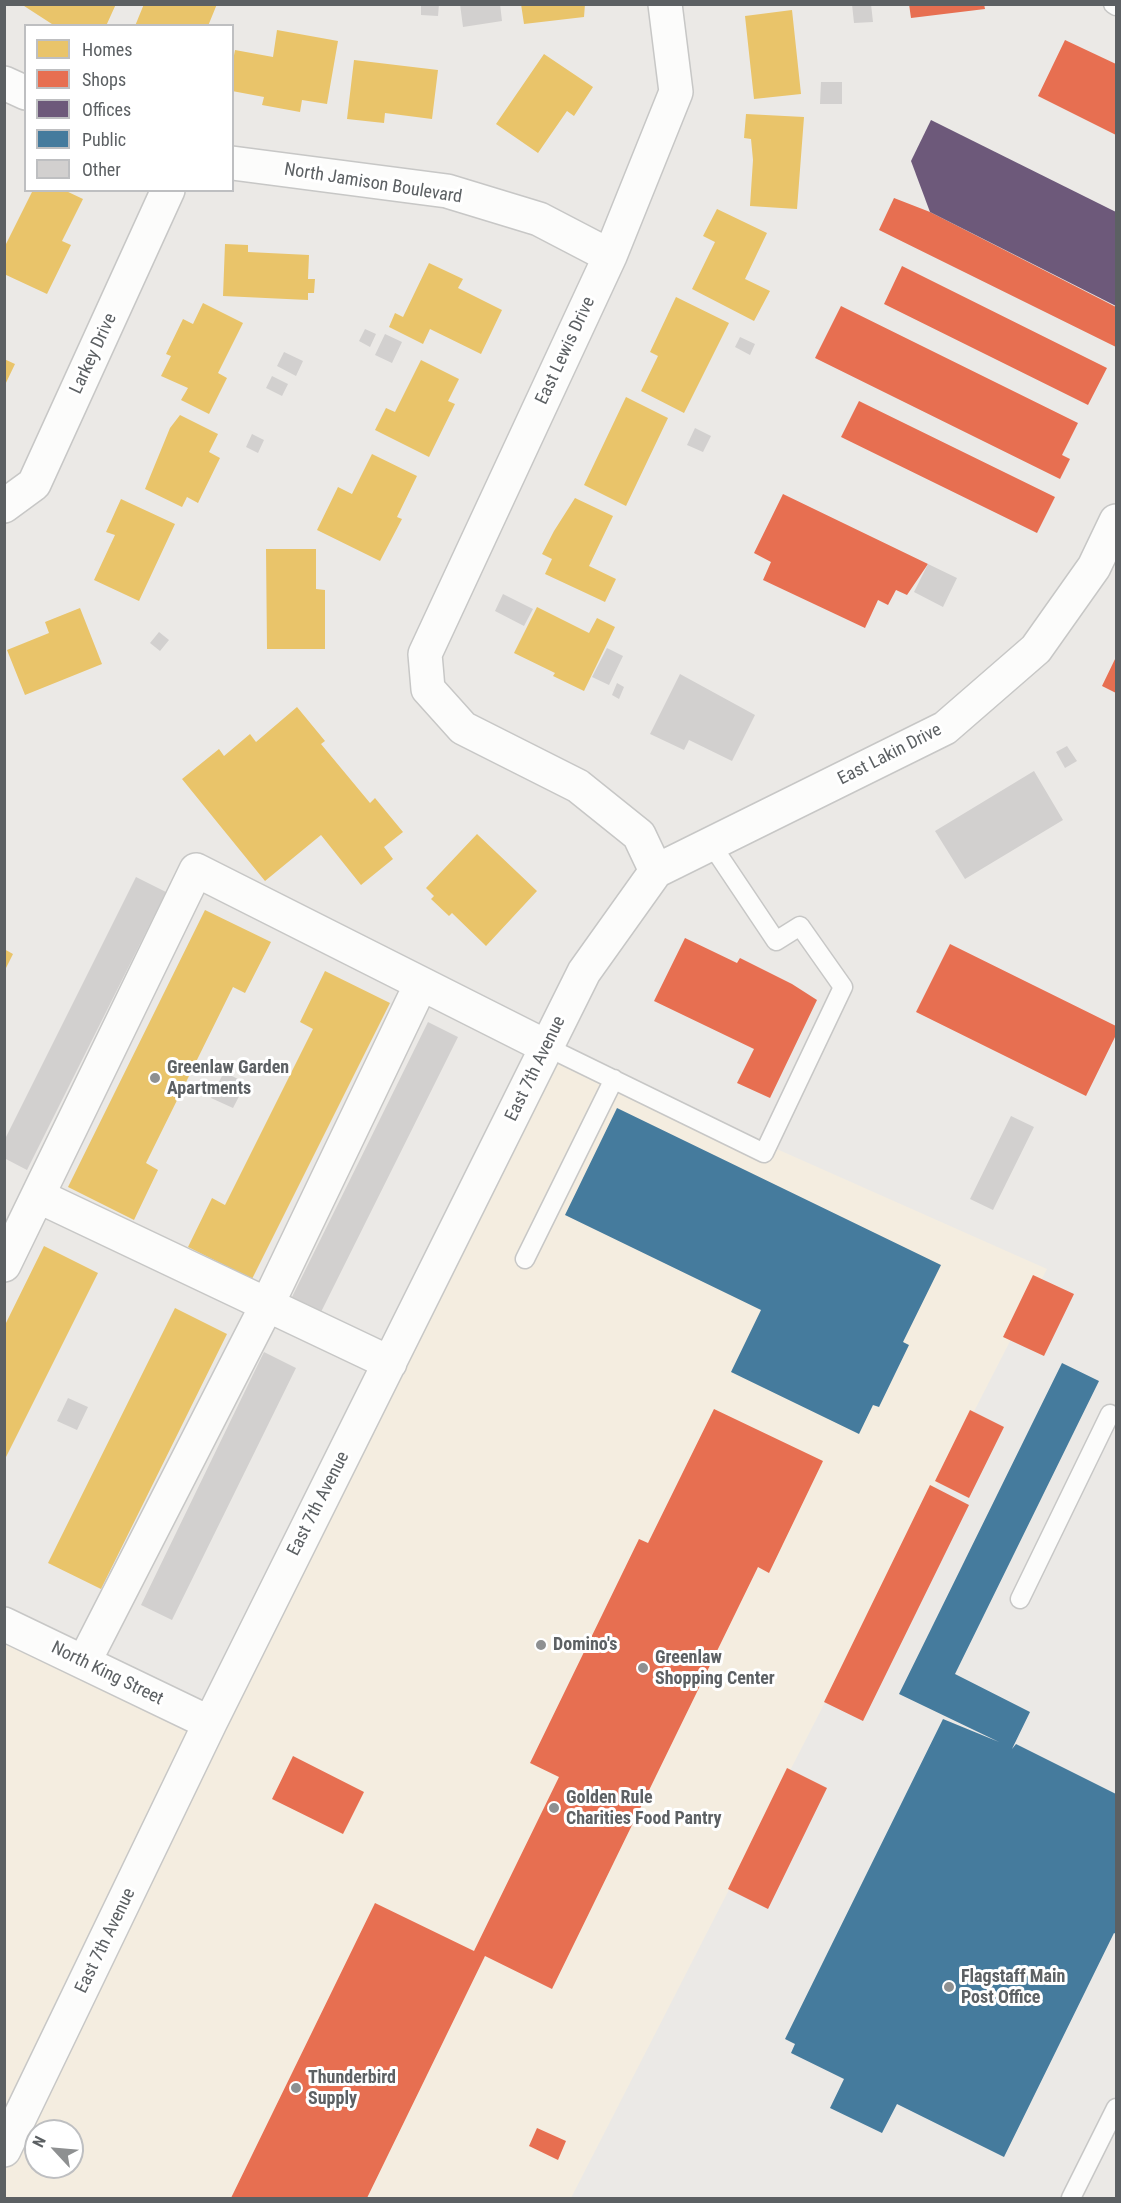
<!DOCTYPE html>
<html>
<head>
<meta charset="utf-8">
<style>
  body { margin:0 }
  #map { position:relative; width:1121px; height:2203px; overflow:hidden; background:#ebe9e6; font-family:"Roboto Condensed",sans-serif }
  canvas { display:block }
  .frame { position:absolute; inset:0; border:6px solid #5c6063; pointer-events:none }
  .legend { position:absolute; left:24px; top:24px; width:210px; height:168px; box-sizing:border-box; background:#fff; border:2px solid #bebfc1; margin:0; padding:8px 10px; list-style:none; font-size:18px; color:#5c6063 }
  .legend li { display:flex; align-items:center; gap:12px; height:30px }
  .legend b { width:30px; border:2px solid #bebfc1 }
  .north { position:absolute; left:24px; top:2119px; width:60px; height:60px; box-sizing:border-box; background:#fff; border:2px solid #bebfc1; border-radius:50%; rotate:296deg; font-size:16px; font-weight:700; line-height:24px; text-align:center; color:#5c6063 }
  .north::after { content:''; display:block; margin:auto; width:21px; height:27px; background:#8e9091; clip-path:polygon(50% 0,100% 100%,50% 72%,0 100%) }
</style>
</head>
<body>
<div id="map">
<canvas width="1121" height="2203"></canvas>
<div class="frame"></div>
<ul class="legend">
<li><b style="height:16px;background:#e9c46a"></b>Homes</li>
<li><b style="height:16px;background:#e76f51"></b>Shops</li>
<li><b style="height:16px;background:#6d597a"></b>Offices</li>
<li><b style="height:16px;background:#457b9d"></b>Public</li>
<li><b style="height:16px;background:#d2d0cf"></b>Other</li>
</ul>
<div class="north">N</div>
</div>
<script>
const ctx = document.querySelector('canvas').getContext('2d');
ctx.lineJoin = 'round';
function fill(path, color) {
  ctx.fillStyle = color;
  ctx.fill(path, 'evenodd');
}
function poly(rows) {
  const path = new Path2D();
  for (const r of rows) {
    path.moveTo(r[0], r[1]);
    for (let i = 2; i < r.length; i += 2) path.lineTo(r[i], r[i + 1]);
  }
  return path;
}
function trace(path, color, width, dash) {
  ctx.strokeStyle = color;
  ctx.lineWidth = width;
  ctx.lineCap = dash ? 'butt' : 'round';
  ctx.setLineDash(dash || []);
  ctx.stroke(path);
}
function label(font, color, halo, rows, align = 'center') {
  ctx.font = font + ' "Roboto Condensed",sans-serif';
  ctx.lineWidth = 6;
  ctx.setLineDash([]);
  ctx.textBaseline = 'middle';
  ctx.strokeStyle = halo;
  ctx.fillStyle = color;
  for (const [text, x, y, turn = 0] of rows) {
    ctx.save();
    ctx.translate(x, y);
    ctx.rotate((+turn || 0) * Math.PI / 180);
    ctx.textAlign = isNaN(turn) ? turn : align;
    if (halo) ctx.strokeText(text, 0, 0);
    ctx.fillText(text, 0, 0);
    ctx.restore();
  }
}
const commercial = poly([
  [547,1047,1047,1269,571,2198,5,2198,4,1626,210,1723],
  [36,2131,72,2131,72,2167,36,2167]
]);
const homes = poly([
  [21,4,116,4,106,26,55,26],
  [144,4,217,4,208,26,135,26],
  [521,4,585,4,584,17,524,24],
  [792,10,801,94,754,99,745,16],
  [277,30,338,41,327,104,302,100,300,112,262,105,264,97,232,91,232,66,235,50,273,57],
  [544,54,593,87,574,116,567,111,538,153,496,124],
  [354,60,438,70,432,119,385,113,384,123,347,119],
  [746,114,804,117,797,209,750,206,753,160,751,139,744,138],
  [33,190,64,190,83,199,62,241,71,245,47,294,4,274,4,248],
  [717,209,767,233,745,279,770,291,754,321,692,289,715,242,703,236],
  [225,244,248,245,248,252,309,255,308,279,315,279,314,293,308,293,308,300,223,296],
  [429,263,463,279,458,288,502,310,481,354,430,329,423,344,389,327,395,313,403,317],
  [676,297,729,323,684,413,641,391,658,356,650,352],
  [203,303,243,323,218,373,227,378,209,414,181,400,188,388,161,376,171,356,166,354,183,319,193,324],
  [4,359,15,364,4,387],
  [421,360,459,379,448,401,455,404,429,457,375,430,386,408,395,412],
  [626,397,668,418,626,506,584,485],
  [180,415,218,434,209,452,220,458,198,503,187,497,182,507,145,489,170,428],
  [372,454,417,476,397,517,402,519,380,561,317,530,338,487,352,494],
  [575,498,613,516,589,566,616,579,605,602,545,574,552,559,542,554,554,531],
  [121,499,175,524,139,601,94,580,115,535,106,532],
  [266,549,316,549,316,589,325,590,325,649,267,649],
  [537,607,589,633,597,618,615,627,584,691,553,676,555,673,514,653],
  [80,608,102,664,25,695,7,650,49,633,45,622],
  [297,707,325,741,321,744,370,803,375,798,403,832,384,847,393,859,361,885,321,835,265,881,182,779,219,749,224,756,250,734,256,742],
  [477,834,537,891,486,946,452,913,449,916,431,899,434,896,426,888],
  [205,910,271,942,245,993,233,987,146,1163,158,1170,134,1220,68,1187],
  [4,949,13,954,4,972],
  [325,971,390,1003,252,1279,188,1247,212,1198,225,1205,313,1029,300,1022],
  [44,1246,98,1273,4,1461,4,1327],
  [175,1308,227,1334,101,1589,48,1563]
]);
const shops = poly([
  [909,4,984,4,985,9,911,18],
  [1065,40,1116,64,1116,135,1038,96],
  [894,198,930,212,1116,307,1116,347,879,230],
  [902,266,1107,368,1088,405,884,304],
  [841,306,1078,423,1062,455,1070,459,1060,479,815,358],
  [859,401,1055,497,1037,533,841,437],
  [783,494,928,564,907,595,896,590,888,605,878,600,865,628,763,580,771,562,754,553],
  [1116,657,1116,693,1102,686],
  [685,938,737,963,740,958,792,984,817,1000,770,1098,737,1083,754,1049,654,1001],
  [950,944,1116,1026,1116,1035,1086,1096,916,1012],
  [1033,1275,1074,1294,1044,1356,1003,1337],
  [714,1409,823,1461,769,1573,758,1567,552,1989,485,1956,367,2198,231,2198,375,1903,474,1951,559,1777,530,1763,639,1539,648,1543],
  [970,1410,1004,1427,969,1498,935,1481],
  [930,1485,969,1505,863,1721,824,1702],
  [293,1756,364,1792,343,1834,272,1799],
  [787,1768,827,1788,768,1909,728,1889],
  [537,2128,566,2141,558,2160,529,2146]
]);
const offices = poly([
  [931,120,1116,212,1116,306,930,212,911,161]
]);
const public = poly([
  [617,1108,941,1265,903,1342,909,1345,879,1407,873,1405,859,1434,731,1372,761,1310,565,1215],
  [1062,1363,1099,1381,955,1674,1030,1712,1012,1749,1016,1744,1116,1794,1116,1934,1114,1933,1004,2157,897,2104,882,2133,830,2108,844,2079,791,2053,795,2044,785,2039,943,1719,999,1742,899,1694]
]);
const building = poly([
  [421,4,439,4,438,16,421,15],
  [460,4,500,4,502,21,463,27],
  [852,4,871,4,873,22,854,23],
  [821,82,842,82,842,104,820,104],
  [365,329,376,334,370,347,359,341],
  [385,334,402,342,392,363,375,355],
  [740,337,755,344,750,355,735,347],
  [284,352,303,361,296,376,277,366],
  [272,376,288,384,282,396,266,388],
  [695,428,711,436,703,452,687,445],
  [252,434,264,440,258,453,246,447],
  [928,564,957,578,943,607,914,592],
  [503,594,533,609,524,626,495,611],
  [159,632,169,640,160,651,150,643],
  [607,648,623,656,609,685,592,677],
  [680,674,755,715,732,761,689,740,684,750,650,734],
  [617,683,624,687,619,699,612,695],
  [1067,746,1077,761,1065,768,1056,752],
  [1034,771,1063,820,965,879,935,831],
  [136,877,166,892,27,1170,4,1158,4,1141],
  [428,1022,458,1037,319,1316,290,1301],
  [224,1072,246,1083,233,1108,211,1098],
  [1011,1116,1034,1127,993,1210,970,1199],
  [264,1352,296,1368,172,1620,141,1605],
  [68,1398,88,1407,77,1430,57,1421]
]);
const lane = poly([
  [1113,4,1116,6],
  [547,1047,764,1153,843,987,800,926,776,941,711,844],
  [525,1259,614,1079],
  [1020,1599,1110,1414],
  [1071,2198,1116,2108]
]);
const street = poly([
  [4,83,26,93],
  [232,163,447,191,539,219,610,256],
  [4,506,34,484,168,190],
  [656,871,639,835,578,786,463,728,428,689,425,654,610,256,676,92,665,4],
  [38,1196,390,1363],
  [4,1265,196,870,547,1047],
  [4,1624,210,1723],
  [84,1662,267,1305,421,984],
  [4,2150,210,1723,584,972,656,871,945,728,1036,649,1094,567,1116,521]
]);
const markers = [
  [155,1078,6,"#8e9091"],
  [541,1645,6,"#8e9091"],
  [643,1668,6,"#8e9091"],
  [554,1808,6,"#8e9091"],
  [949,1987,6,"#8e9091"],
  [296,2088,6,"#8e9091"]
];
const streetNames = [
  ["North Jamison Boulevard",373,184,9],
  ["East Lewis Drive",566,351,-65],
  ["Larkey Drive",94,354,-65],
  ["East Lakin Drive",890,755,-27],
  ["East 7th Avenue",536,1069,-64],
  ["East 7th Avenue",319,1504,-63],
  ["North King Street",107,1674,26],
  ["East 7th Avenue",106,1941,-64]
];
const poiNames = [
  ["Greenlaw Garden",167,1068],
  ["Apartments",167,1089],
  ["Domino's",553,1645],
  ["Greenlaw",655,1658],
  ["Shopping Center",655,1679],
  ["Golden Rule",566,1798],
  ["Charities Food Pantry",566,1819],
  ["Flagstaff Main",961,1977],
  ["Post Office",961,1998],
  ["Thunderbird",308,2078],
  ["Supply",308,2099]
];
fill(commercial, '#f4ede0');
fill(homes, '#e9c46a');
fill(shops, '#e76f51');
fill(offices, '#6d597a');
fill(public, '#457b9d');
fill(building, '#d2d0cf');
trace(lane, '#c7c7c6', 21);
trace(street, '#c7c7c6', 36);
trace(lane, '#fcfcfb', 18);
trace(street, '#fcfcfb', 33);
for (const [x, y, r, color] of markers) {
  const dot = new Path2D();
  dot.arc(x, y, r, 0, 2 * Math.PI);
  ctx.fillStyle = color;
  ctx.fill(dot);
  trace(dot, '#fff', 2);
}
label('18px', '#5c6063', '#fff', streetNames);
label('bold 18px', '#5c6063', '#fff', poiNames, 'left');
</script>
</body>
</html>
